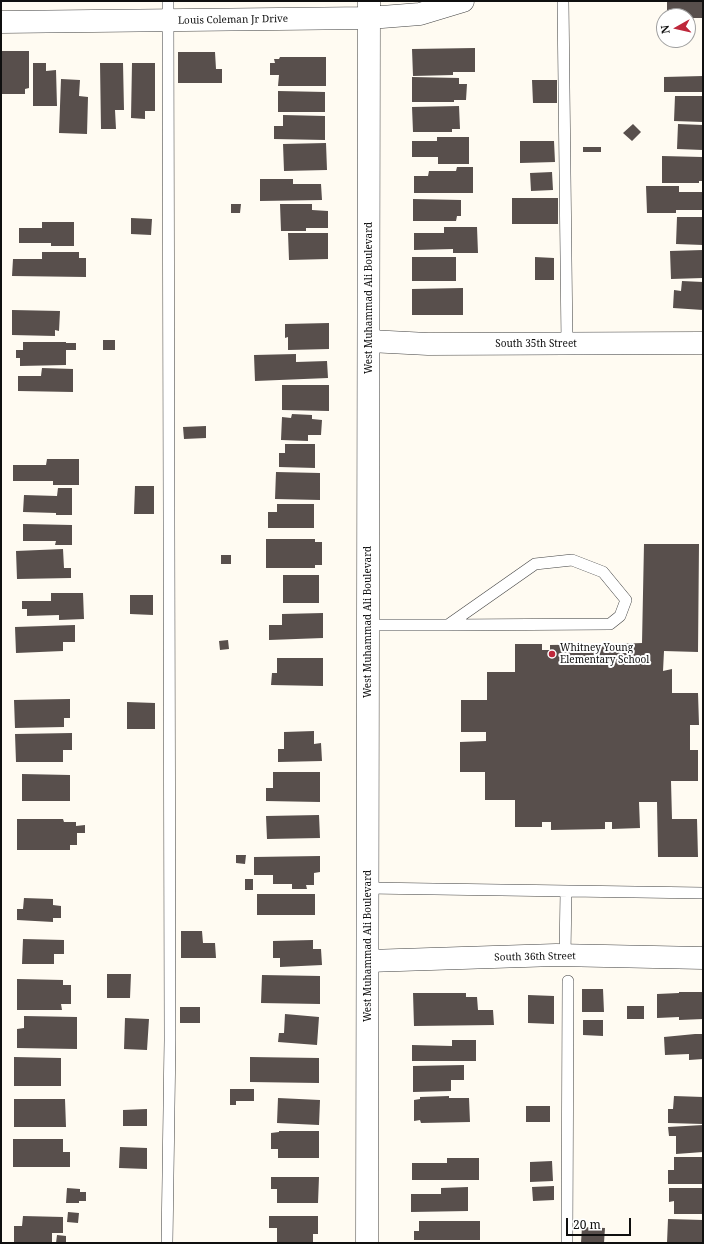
<!DOCTYPE html>
<html>
<head>
<meta charset="utf-8">
<style>
  body { margin:0 }
  #map { position:relative; width:704px; height:1244px; overflow:hidden; background:#fffbf2; font-family:"Noto Serif",serif }
  canvas { display:block }
  .frame { position:absolute; inset:0; border:2px solid #0f0f0f; pointer-events:none }
  .north { position:absolute; left:656px; top:8px; width:40px; height:40px; box-sizing:border-box; background:#fff; border:1px solid #9f9f9f; border-radius:50%; rotate:262deg; font-size:11px; font-weight:700; line-height:16px; text-align:center; color:#0f0f0f }
  .north::after { content:''; display:block; margin:auto; width:14px; height:18px; background:#be283b; clip-path:polygon(50% 0,100% 100%,50% 72%,0 100%) }
  .scale { position:absolute; left:566px; top:1218px; width:65px; height:18px; box-sizing:border-box; border:2px solid #0f0f0f; border-top:0; padding-left:5px; font-size:12px; line-height:14px; white-space:nowrap; color:#0f0f0f; -webkit-text-stroke:3px #fff; paint-order:stroke }
</style>
</head>
<body>
<div id="map">
<canvas width="704" height="1244"></canvas>
<div class="frame"></div>
<div class="north">N</div>
<div class="scale">20 m</div>
</div>
<script>
const ctx = document.querySelector('canvas').getContext('2d');
ctx.lineJoin = 'round';
function fill(path, color) {
  ctx.fillStyle = color;
  ctx.fill(path, 'evenodd');
}
function poly(rows) {
  const path = new Path2D();
  for (const r of rows) {
    path.moveTo(r[0], r[1]);
    for (let i = 2; i < r.length; i += 2) path.lineTo(r[i], r[i + 1]);
  }
  return path;
}
function trace(path, color, width, dash) {
  ctx.strokeStyle = color;
  ctx.lineWidth = width;
  ctx.lineCap = dash ? 'butt' : 'round';
  ctx.setLineDash(dash || []);
  ctx.stroke(path);
}
function label(font, color, halo, rows, align = 'center') {
  ctx.font = font + ' "Noto Serif",serif';
  ctx.lineWidth = 4;
  ctx.setLineDash([]);
  ctx.textBaseline = 'middle';
  ctx.strokeStyle = halo;
  ctx.fillStyle = color;
  for (const [text, x, y, turn = 0] of rows) {
    ctx.save();
    ctx.translate(x, y);
    ctx.rotate((+turn || 0) * Math.PI / 180);
    ctx.textAlign = isNaN(turn) ? turn : align;
    if (halo) ctx.strokeText(text, 0, 0);
    ctx.fillText(text, 0, 0);
    ctx.restore();
  }
}
const building = poly([
  [667,1,703,2,703,18,688,18,688,16,667,16],
  [475,48,475,72,453,72,453,75,413,76,412,49],
  [1,51,29,51,29,88,25,89,25,94,1,94],
  [178,52,215,52,216,69,222,69,222,83,178,83],
  [280,57,326,57,326,86,278,86,279,75,270,75,270,63,275,63,274,59,279,59],
  [33,63,46,63,46,71,56,70,57,106,33,106],
  [100,63,123,63,124,110,115,110,116,129,101,129],
  [132,63,155,63,155,111,145,111,145,119,131,118],
  [703,76,703,92,664,92,664,77],
  [412,77,459,78,459,84,467,84,466,100,454,100,454,102,412,102],
  [61,79,80,80,79,96,88,97,87,134,59,133],
  [532,80,557,80,557,103,533,103],
  [278,91,325,92,325,112,278,112],
  [675,96,703,96,703,122,674,121],
  [459,106,460,129,452,129,452,132,413,132,412,107],
  [283,115,325,116,325,140,274,139,274,126,283,126],
  [633,124,641,132,632,141,623,133],
  [678,124,703,125,703,150,677,149],
  [437,137,469,137,469,164,438,164,438,157,412,157,412,141,437,141],
  [520,141,554,141,555,162,520,163],
  [326,143,327,170,284,171,283,144],
  [583,147,601,147,601,152,583,152],
  [662,156,702,157,703,181,699,181,699,183,662,183],
  [457,167,473,167,473,193,414,193,414,176,428,176,429,171,456,171],
  [552,172,553,190,531,191,530,173],
  [260,179,293,179,293,184,321,184,322,200,260,201],
  [646,186,679,186,679,192,703,192,703,210,676,210,676,213,647,213],
  [512,198,558,198,558,224,512,224],
  [413,199,461,200,461,216,457,216,456,221,413,221],
  [231,204,241,204,240,213,231,213],
  [280,204,312,204,312,210,328,211,328,228,306,228,306,231,281,231],
  [677,217,703,217,703,245,676,244],
  [131,218,152,219,151,235,131,234],
  [42,222,74,222,74,246,51,246,51,243,19,243,19,228,42,228],
  [444,227,477,227,478,253,453,253,453,249,414,250,414,233,444,233],
  [288,233,328,233,328,259,289,260],
  [703,250,703,278,671,279,670,251],
  [42,252,79,252,79,258,86,258,86,277,12,276,13,259,42,259],
  [412,257,456,257,456,281,412,281],
  [535,257,554,258,554,280,535,280],
  [682,281,703,282,703,310,673,308,674,290,681,291],
  [463,288,463,315,412,315,412,289],
  [12,310,60,311,59,331,55,330,55,336,12,335],
  [329,323,329,349,288,350,288,337,285,338,285,324],
  [103,340,115,340,115,350,103,350],
  [23,342,66,342,66,343,76,343,76,350,66,350,66,365,20,366,20,358,16,358,16,350,23,350],
  [296,354,296,362,327,361,328,378,255,381,254,355],
  [42,368,73,369,73,392,18,391,18,376,41,376],
  [282,385,329,385,329,411,282,410],
  [292,414,312,415,312,419,322,420,321,435,308,435,308,441,281,440,282,417,291,418],
  [206,426,206,438,184,439,183,427],
  [285,444,315,444,315,468,279,467,279,453,285,453],
  [47,459,79,459,79,485,53,485,53,481,13,481,13,465,46,465],
  [276,472,320,473,320,500,275,499],
  [135,486,154,486,154,514,134,514],
  [58,488,72,488,72,515,56,515,56,513,23,512,24,495,57,496],
  [277,504,314,504,314,528,268,528,268,512,277,512],
  [23,524,72,525,72,545,55,545,56,541,23,541],
  [266,539,315,539,315,542,322,542,322,565,315,565,315,568,266,568],
  [644,544,699,544,698,652,664,651,663,671,672,669,672,693,698,693,699,725,690,725,690,750,698,750,698,781,671,781,672,819,697,819,698,857,658,857,657,802,639,802,640,828,612,829,612,822,605,822,605,829,551,830,551,822,542,822,542,827,515,827,515,800,485,800,485,772,460,772,460,742,486,741,486,732,461,732,461,700,487,700,487,672,515,672,515,644,542,644,542,650,550,650,550,645,606,644,605,650,614,650,614,644,642,643],
  [63,549,64,568,71,568,71,578,17,579,16,551],
  [221,555,231,555,231,564,221,564],
  [283,575,319,575,319,603,283,603],
  [51,593,83,593,84,619,59,620,59,615,27,616,27,609,22,609,22,601,51,601],
  [130,595,153,595,153,615,130,614],
  [323,613,323,638,269,640,269,625,282,625,282,614],
  [75,625,75,642,63,642,63,651,16,653,15,627],
  [228,640,229,649,220,650,219,641],
  [277,658,323,658,323,686,271,685,272,673,277,673],
  [70,699,70,718,64,718,64,727,15,728,14,700],
  [127,702,155,703,155,729,127,729],
  [314,731,314,744,321,743,322,761,278,762,278,749,284,749,284,732],
  [72,733,72,750,63,750,63,762,16,762,15,734],
  [273,772,320,772,320,802,266,801,266,788,273,788],
  [22,774,70,775,70,801,22,801],
  [319,815,320,838,267,839,266,816],
  [17,819,63,819,64,822,76,822,76,826,85,825,85,833,77,833,77,845,70,845,70,850,17,850],
  [236,855,246,855,245,864,236,863],
  [320,856,320,872,314,873,314,885,306,885,307,889,292,889,292,884,273,884,273,875,254,875,254,857],
  [245,879,253,879,253,890,245,890],
  [257,894,315,894,315,915,257,915],
  [24,898,53,899,53,905,61,906,61,918,53,918,53,922,17,920,17,909,23,909],
  [181,931,202,931,203,943,215,943,216,958,181,958],
  [23,939,64,940,64,954,54,954,54,964,22,964],
  [313,940,313,949,321,949,322,965,280,967,280,958,273,958,273,941],
  [107,974,131,974,130,998,107,998],
  [262,975,320,976,320,1004,261,1003],
  [17,979,63,980,63,985,71,985,71,1004,61,1004,62,1010,17,1010],
  [582,989,603,989,604,1012,582,1012],
  [679,992,703,992,703,1019,679,1020,679,1017,657,1018,657,994,679,993],
  [413,993,466,993,466,997,477,997,478,1010,493,1010,494,1025,414,1026],
  [528,995,554,996,554,1024,528,1023],
  [627,1006,644,1006,644,1019,627,1019],
  [180,1007,200,1007,200,1023,180,1023],
  [285,1014,319,1017,317,1045,278,1042,279,1033,284,1033],
  [24,1016,77,1017,77,1049,17,1048,17,1029,24,1028],
  [125,1018,149,1019,147,1050,124,1049],
  [583,1020,603,1020,603,1036,583,1035],
  [695,1034,703,1034,703,1059,689,1060,689,1054,665,1055,664,1037],
  [452,1040,476,1040,476,1061,412,1061,412,1045,452,1046],
  [14,1057,61,1058,61,1086,14,1086],
  [250,1057,319,1058,319,1083,250,1082],
  [464,1065,464,1080,451,1080,451,1091,413,1092,413,1066],
  [230,1089,254,1089,254,1101,236,1101,236,1105,230,1105],
  [449,1096,449,1098,469,1098,470,1122,421,1123,420,1120,414,1121,414,1100,420,1099,420,1097],
  [674,1096,703,1097,703,1124,668,1123,668,1109,673,1109],
  [278,1098,320,1100,319,1125,277,1123],
  [14,1099,65,1099,66,1127,14,1127],
  [526,1106,550,1106,550,1122,526,1122],
  [147,1109,147,1126,123,1126,123,1110],
  [703,1125,703,1152,676,1154,676,1136,669,1136,668,1127],
  [279,1131,319,1131,319,1158,278,1158,278,1149,271,1149,271,1133,279,1132],
  [13,1139,63,1139,63,1152,70,1152,70,1167,13,1167],
  [120,1147,147,1148,147,1169,119,1168],
  [674,1157,703,1157,703,1184,668,1184,668,1170,674,1170],
  [447,1158,479,1158,479,1180,412,1180,412,1163,447,1163],
  [552,1161,553,1181,530,1182,530,1162],
  [271,1177,319,1177,318,1203,277,1203,277,1189,271,1189],
  [554,1186,554,1200,533,1201,532,1187],
  [468,1187,468,1211,411,1212,411,1194,441,1194,441,1188],
  [67,1188,80,1189,80,1192,86,1192,86,1201,79,1201,79,1203,66,1203],
  [669,1188,703,1188,703,1214,674,1214,674,1201,669,1202],
  [68,1212,79,1213,78,1223,67,1222],
  [23,1216,63,1217,63,1233,52,1233,52,1243,14,1243,14,1226,22,1226],
  [269,1216,318,1216,318,1234,313,1234,313,1242,277,1242,277,1228,269,1228],
  [668,1219,703,1220,703,1243,667,1243],
  [419,1221,480,1221,480,1240,414,1240,414,1231,419,1231],
  [582,1227,605,1228,604,1243,581,1243],
  [57,1235,66,1236,66,1243,56,1243]
]);
const service = poly([
  [563,1,567,344],
  [368,625,448,625,610,624,620,616,626,600,603,572,572,560,535,564,448,625],
  [367,888,703,893],
  [565,956,566,891],
  [167,1243,170,1040,168,1],
  [567,1243,568,981]
]);
const minor = poly([
  [369,341,428,344,703,343],
  [368,961,556,955,703,958]
]);
const tertiary = poly([
  [1,22,369,18,420,14,463,1],
  [367,1243,369,1]
]);
const markers = [
  [552,654,4,"#be283b"]
];
const streetNames = [
  ["Louis Coleman Jr Drive",233,20,-1],
  ["West Muhammad Ali Boulevard",369,298,-90],
  ["South 35th Street",536,344],
  ["West Muhammad Ali Boulevard",368,622,-90],
  ["West Muhammad Ali Boulevard",368,946,-90],
  ["South 36th Street",535,957,-1]
];
const poiNames = [
  ["Whitney Young",560,648],
  ["Elementary School",560,660]
];
fill(building, '#584f4c');
trace(service, '#424242', 12);
trace(minor, '#424242', 23);
trace(tertiary, '#424242', 23);
trace(service, '#fff', 11);
trace(minor, '#fff', 22);
trace(tertiary, '#fff', 22);
for (const [x, y, r, color] of markers) {
  const dot = new Path2D();
  dot.arc(x, y, r, 0, 2 * Math.PI);
  ctx.fillStyle = color;
  ctx.fill(dot);
  trace(dot, '#fff', 1.5);
}
label('10px', '#0f0f0f', '#fff', streetNames);
label('10px', '#0f0f0f', '#fff', poiNames, 'left');
</script>
</body>
</html>
